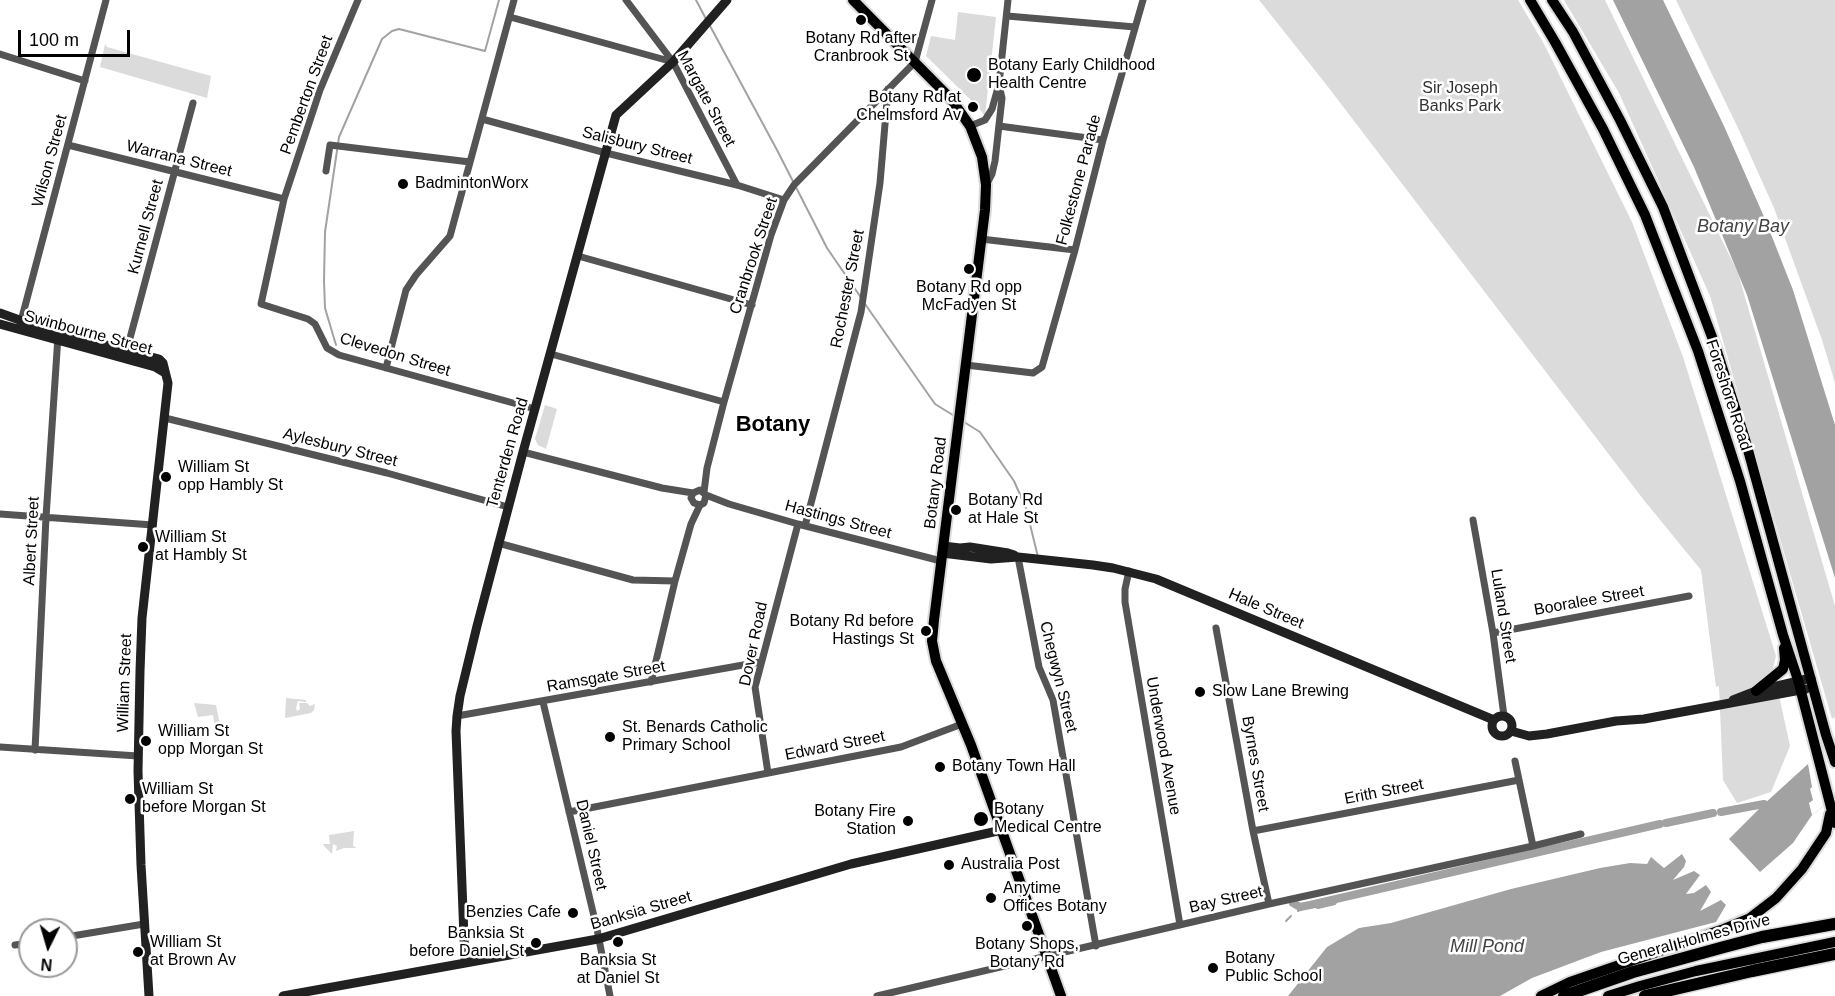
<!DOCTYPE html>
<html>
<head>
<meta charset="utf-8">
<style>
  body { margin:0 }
  #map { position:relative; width:1835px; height:996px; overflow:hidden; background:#fff; font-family:Arial,sans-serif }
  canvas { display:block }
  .north { position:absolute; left:18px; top:918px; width:60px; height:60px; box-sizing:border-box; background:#fff; border:2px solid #999; border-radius:50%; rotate:185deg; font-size:16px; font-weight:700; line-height:24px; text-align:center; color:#000 }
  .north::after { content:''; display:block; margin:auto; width:21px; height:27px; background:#000; clip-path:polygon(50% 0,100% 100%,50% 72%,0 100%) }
  .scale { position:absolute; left:18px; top:30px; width:112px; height:27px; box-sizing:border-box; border:3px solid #000; border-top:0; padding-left:8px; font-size:18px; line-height:21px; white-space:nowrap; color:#000; -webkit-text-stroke:4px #fff; paint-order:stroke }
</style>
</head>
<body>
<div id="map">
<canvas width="1835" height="996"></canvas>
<div class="north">N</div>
<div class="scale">100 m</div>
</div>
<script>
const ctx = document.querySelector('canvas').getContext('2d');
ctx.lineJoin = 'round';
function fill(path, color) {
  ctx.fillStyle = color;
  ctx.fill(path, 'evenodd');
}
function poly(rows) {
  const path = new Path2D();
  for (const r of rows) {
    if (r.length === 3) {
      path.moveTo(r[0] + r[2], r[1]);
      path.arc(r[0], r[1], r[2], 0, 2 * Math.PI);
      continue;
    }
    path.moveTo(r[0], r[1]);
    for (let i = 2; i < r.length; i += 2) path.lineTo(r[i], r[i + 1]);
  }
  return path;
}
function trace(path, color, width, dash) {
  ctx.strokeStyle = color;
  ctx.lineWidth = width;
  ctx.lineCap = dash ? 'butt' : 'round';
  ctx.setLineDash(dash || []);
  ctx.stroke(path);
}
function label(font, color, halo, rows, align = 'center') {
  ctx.font = font + ' Arial,sans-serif';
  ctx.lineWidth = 5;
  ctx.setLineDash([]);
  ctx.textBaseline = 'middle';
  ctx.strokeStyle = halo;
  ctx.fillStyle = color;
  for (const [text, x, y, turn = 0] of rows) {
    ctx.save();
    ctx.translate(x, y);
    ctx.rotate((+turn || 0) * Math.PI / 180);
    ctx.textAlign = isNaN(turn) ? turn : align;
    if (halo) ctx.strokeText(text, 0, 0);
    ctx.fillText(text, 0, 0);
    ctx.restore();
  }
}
const green = poly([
  [1259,0,1518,0,1544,44,1632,222,1683,357,1699,408,1776,656,1773,668,1790,746,1771,792,1737,803,1723,780,1719,686,1716,687,1701,570,1643,499,1325,83],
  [1564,0,1605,0,1738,273,1835,606,1835,717,1832,719,1710,296,1619,93],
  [1676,0,1835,0,1835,383,1822,340,1774,208,1739,130],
  [958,12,996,17,985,116,977,106,926,56,931,36,955,40],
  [105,44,107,47,211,76,207,98,100,67],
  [545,405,557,409,546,449,538,445,535,439],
  [286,698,306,700,306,702,298,701,296,708,297,711,300,709,299,703,307,703,310,706,315,704,314,710,311,713,285,718],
  [194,703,216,705,220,725,215,727,213,715,198,717],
  [354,831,353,846,357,848,344,848,336,851,337,846,333,844,332,854,324,846,323,844,330,844,329,835]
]);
const water = poly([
  [1613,0,1663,0,1724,126,1765,219,1793,290,1835,425,1835,578,1747,295,1694,167],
  [1835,745,1835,797,1812,815,1793,843,1760,872,1729,839,1764,804,1808,764],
  [1682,854,1686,861,1684,867,1673,880,1694,871,1700,875,1686,894,1694,893,1706,885,1711,892,1700,911,1721,900,1726,905,1716,922,1601,952,1532,978,1500,996,1288,996,1327,947,1359,928,1391,923,1511,889,1600,868,1630,863,1647,864,1651,857,1664,868]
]);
const pier = poly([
  [1835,742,1835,797,1812,815,1809,803,1813,800,1810,789,1812,787,1808,764]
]);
const stream = poly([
  [696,0,706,19],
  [709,24,777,150,827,248,862,299],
  [865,304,935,404,956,417],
  [336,345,325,308,324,281,325,232,339,137,382,39,392,31,399,29,485,51,499,0],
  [964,422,980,432,1014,481,1026,508,1038,557],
  [1296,908,1302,906],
  [1298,911,1310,905,1318,908,1335,904,1340,897],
  [1286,921,1291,916]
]);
const canal = poly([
  [1721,812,1764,804],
  [1666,823,1713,813],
  [1293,903,1300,907,1310,905,1660,824]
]);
const street = poly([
  [358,0,320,90,284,199,261,304,308,319,315,324,327,348,339,355,535,409],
  [626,0,673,62,737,185],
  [1007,16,1135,27],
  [510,17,673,62],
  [0,54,85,81],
  [482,119,606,153,737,185,784,200],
  [970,126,985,120,992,109,999,84,1008,0],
  [999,126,1103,140],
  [68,145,284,199],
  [326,171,330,145,470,162],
  [986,185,992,174,995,161,1002,98,999,85],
  [981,239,1075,250],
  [578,256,752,305],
  [20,325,106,0],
  [126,353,193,103],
  [551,354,724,402],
  [966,365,1033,373,1042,367,1075,250,1103,140,1143,0],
  [386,368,406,290,416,275,450,236,514,0],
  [165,418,387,473,508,507],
  [523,452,662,488,693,493,700,490,706,495,704,503,700,505,694,503,691,498,693,493],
  [704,492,707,468,724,402,771,235,784,200,794,185,915,62,932,0],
  [706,495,729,504,798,524,941,561],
  [0,514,153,525],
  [1473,520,1493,633,1504,716],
  [805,526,861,312,880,183,888,89],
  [498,543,633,580,675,581],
  [1018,557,1039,667,1053,700,1096,946],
  [1129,571,1125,589,1125,602,1180,925],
  [1216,628,1253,831,1269,904],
  [1493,633,1689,596],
  [651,682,675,581,691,524,700,505],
  [543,702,597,929,610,996],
  [457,716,760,662],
  [0,747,138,756],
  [35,750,46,517,58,336],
  [1515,761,1533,846],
  [768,773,755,687,798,524],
  [569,812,901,747,962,724],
  [1253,831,1519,780],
  [66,937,144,924],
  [15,945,30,943],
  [877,996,1269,904,1533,846,1581,834]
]);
const secondary = poly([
  [0,313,39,327,159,359,163,363,168,383,142,618,140,671,138,771,141,865,149,996],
  [0,324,155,367,165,373],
  [943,546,960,548,970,547,1008,553,1014,555],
  [942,553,991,559,1018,557,1093,565,1113,568,1156,579,1494,720],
  [1733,700,1756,691,1811,678],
  [1502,726,10],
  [1511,731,1529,736,1547,734,1616,721,1644,719,1806,689],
  [465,963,456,731,457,716,460,696,477,626,523,452,616,115,673,62,727,0],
  [283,996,598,939,851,864,1002,830]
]);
const primary = poly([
  [853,0,951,99,970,126,982,157,986,185,985,210,934,620,932,641,936,661,971,745,1061,996],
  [1530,0,1555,42,1603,129,1645,215,1698,351,1740,481,1783,635,1798,680,1835,823],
  [1552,0,1573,32,1620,120,1663,207,1715,345,1745,439,1826,735,1835,762],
  [1756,691,1783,669,1785,660,1784,648],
  [1541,996,1570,982,1721,930,1750,918,1776,898,1802,869,1826,833,1830,814],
  [1608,996,1640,986,1696,971,1835,942]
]);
const highway = poly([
  [1564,996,1633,972,1724,947,1762,937,1835,924],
  [1645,996,1752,971,1835,954]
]);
const markers = [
  [861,20,6,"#000"],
  [974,75,8,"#000"],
  [973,107,6,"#000"],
  [403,184,6,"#000"],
  [969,269,6,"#000"],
  [166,477,6,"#000"],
  [956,510,6,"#000"],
  [143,547,6,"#000"],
  [926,631,6,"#000"],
  [1200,692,6,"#000"],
  [610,737,6,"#000"],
  [146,741,6,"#000"],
  [940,767,6,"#000"],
  [130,799,6,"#000"],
  [981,819,8,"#000"],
  [908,821,6,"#000"],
  [949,865,6,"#000"],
  [991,898,6,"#000"],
  [573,913,6,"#000"],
  [1027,926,6,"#000"],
  [618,942,6,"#000"],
  [536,943,6,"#000"],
  [138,952,6,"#000"],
  [1213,968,6,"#000"]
];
const poiNames = [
  ["Botany Rd after",861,39,"center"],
  ["Cranbrook St",861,57,"center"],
  ["Botany Early Childhood",988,66],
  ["Health Centre",988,84],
  ["Botany Rd at",961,98,"right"],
  ["Chelmsford Av",961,116,"right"],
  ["BadmintonWorx",415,184],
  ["Botany Rd opp",969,288,"center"],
  ["McFadyen St",969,306,"center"],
  ["William St",178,468],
  ["opp Hambly St",178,486],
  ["Botany Rd",968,501],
  ["at Hale St",968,519],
  ["William St",155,538],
  ["at Hambly St",155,556],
  ["Botany Rd before",914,622,"right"],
  ["Hastings St",914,640,"right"],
  ["Slow Lane Brewing",1212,692],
  ["St. Benards Catholic",622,728],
  ["Primary School",622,746],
  ["William St",158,732],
  ["opp Morgan St",158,750],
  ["Botany Town Hall",952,767],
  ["William St",142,790],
  ["before Morgan St",142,808],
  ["Botany",994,810],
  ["Medical Centre",994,828],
  ["Botany Fire",896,812,"right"],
  ["Station",896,830,"right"],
  ["Australia Post",961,865],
  ["Anytime",1003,889],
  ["Offices Botany",1003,907],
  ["Benzies Cafe",561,913,"right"],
  ["Banksia St",524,934,"right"],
  ["before Daniel St",524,952,"right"],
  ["William St",150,943],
  ["at Brown Av",150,961],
  ["Botany Shops,",1027,945,"center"],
  ["Botany Rd",1027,963,"center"],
  ["Botany",1225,959],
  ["Public School",1225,977],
  ["Banksia St",618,961,"center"],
  ["at Daniel St",618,979,"center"]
];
const parkNames = [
  ["Sir Joseph",1460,89],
  ["Banks Park",1460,107]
];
const streetNames = [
  ["Pemberton Street",307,95,-70],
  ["Margate Street",706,99,62],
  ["Salisbury Street",637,146,14],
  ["Warrana Street",179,159,14],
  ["Wilson Street",50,161,-75],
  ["Folkestone Parade",1079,180,-75],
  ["Kurnell Street",146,227,-75],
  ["Cranbrook Street",754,256,-72],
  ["Rochester Street",848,289,-79],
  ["Swinbourne Street",88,333,15],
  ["Clevedon Street",395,355,17],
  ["Foreshore Road",1728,395,72],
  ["Aylesbury Street",340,448,14],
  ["Tenterden Road",508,453,-74],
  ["Botany Road",936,483,-83],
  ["Hastings Street",838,520,15],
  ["Albert Street",32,541,-87],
  ["Booralee Street",1589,601,-10],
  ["Hale Street",1266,609,23],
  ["Luland Street",1503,616,81],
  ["Dover Road",754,644,-78],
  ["Ramsgate Street",606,677,-10],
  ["Chegwyn Street",1058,677,76],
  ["William Street",125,683,-88],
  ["Edward Street",835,746,-11],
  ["Underwood Avenue",1163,746,80],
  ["Byrnes Street",1255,764,80],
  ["Erith Street",1384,792,-11],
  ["Daniel Street",591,845,77],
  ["Bay Street",1226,900,-13],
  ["Banksia Street",641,911,-16],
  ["General Holmes Drive",1694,940,-15]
];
const waterNames = [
  ["Botany Bay",1743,227],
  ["Mill Pond",1487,947]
];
const districtNames = [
  ["Botany",773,425]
];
fill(green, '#dbdbdb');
fill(water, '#a2a2a2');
fill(pier, '#fff');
trace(stream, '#a2a2a2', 2);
trace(canal, '#a2a2a2', 8);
trace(primary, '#dbdbdb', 14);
trace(highway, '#dbdbdb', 15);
trace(street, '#545454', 7);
trace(secondary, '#212121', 9);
trace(primary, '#000', 10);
trace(highway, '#000', 12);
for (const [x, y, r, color] of markers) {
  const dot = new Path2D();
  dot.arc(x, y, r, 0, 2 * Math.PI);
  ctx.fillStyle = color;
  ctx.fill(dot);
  trace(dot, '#fff', 2);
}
label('16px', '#000', '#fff', poiNames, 'left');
label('16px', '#323232', '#fff', parkNames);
label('16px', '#000', '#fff', streetNames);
label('italic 18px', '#434343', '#fff', waterNames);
label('bold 22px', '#000', '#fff', districtNames);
</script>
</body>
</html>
